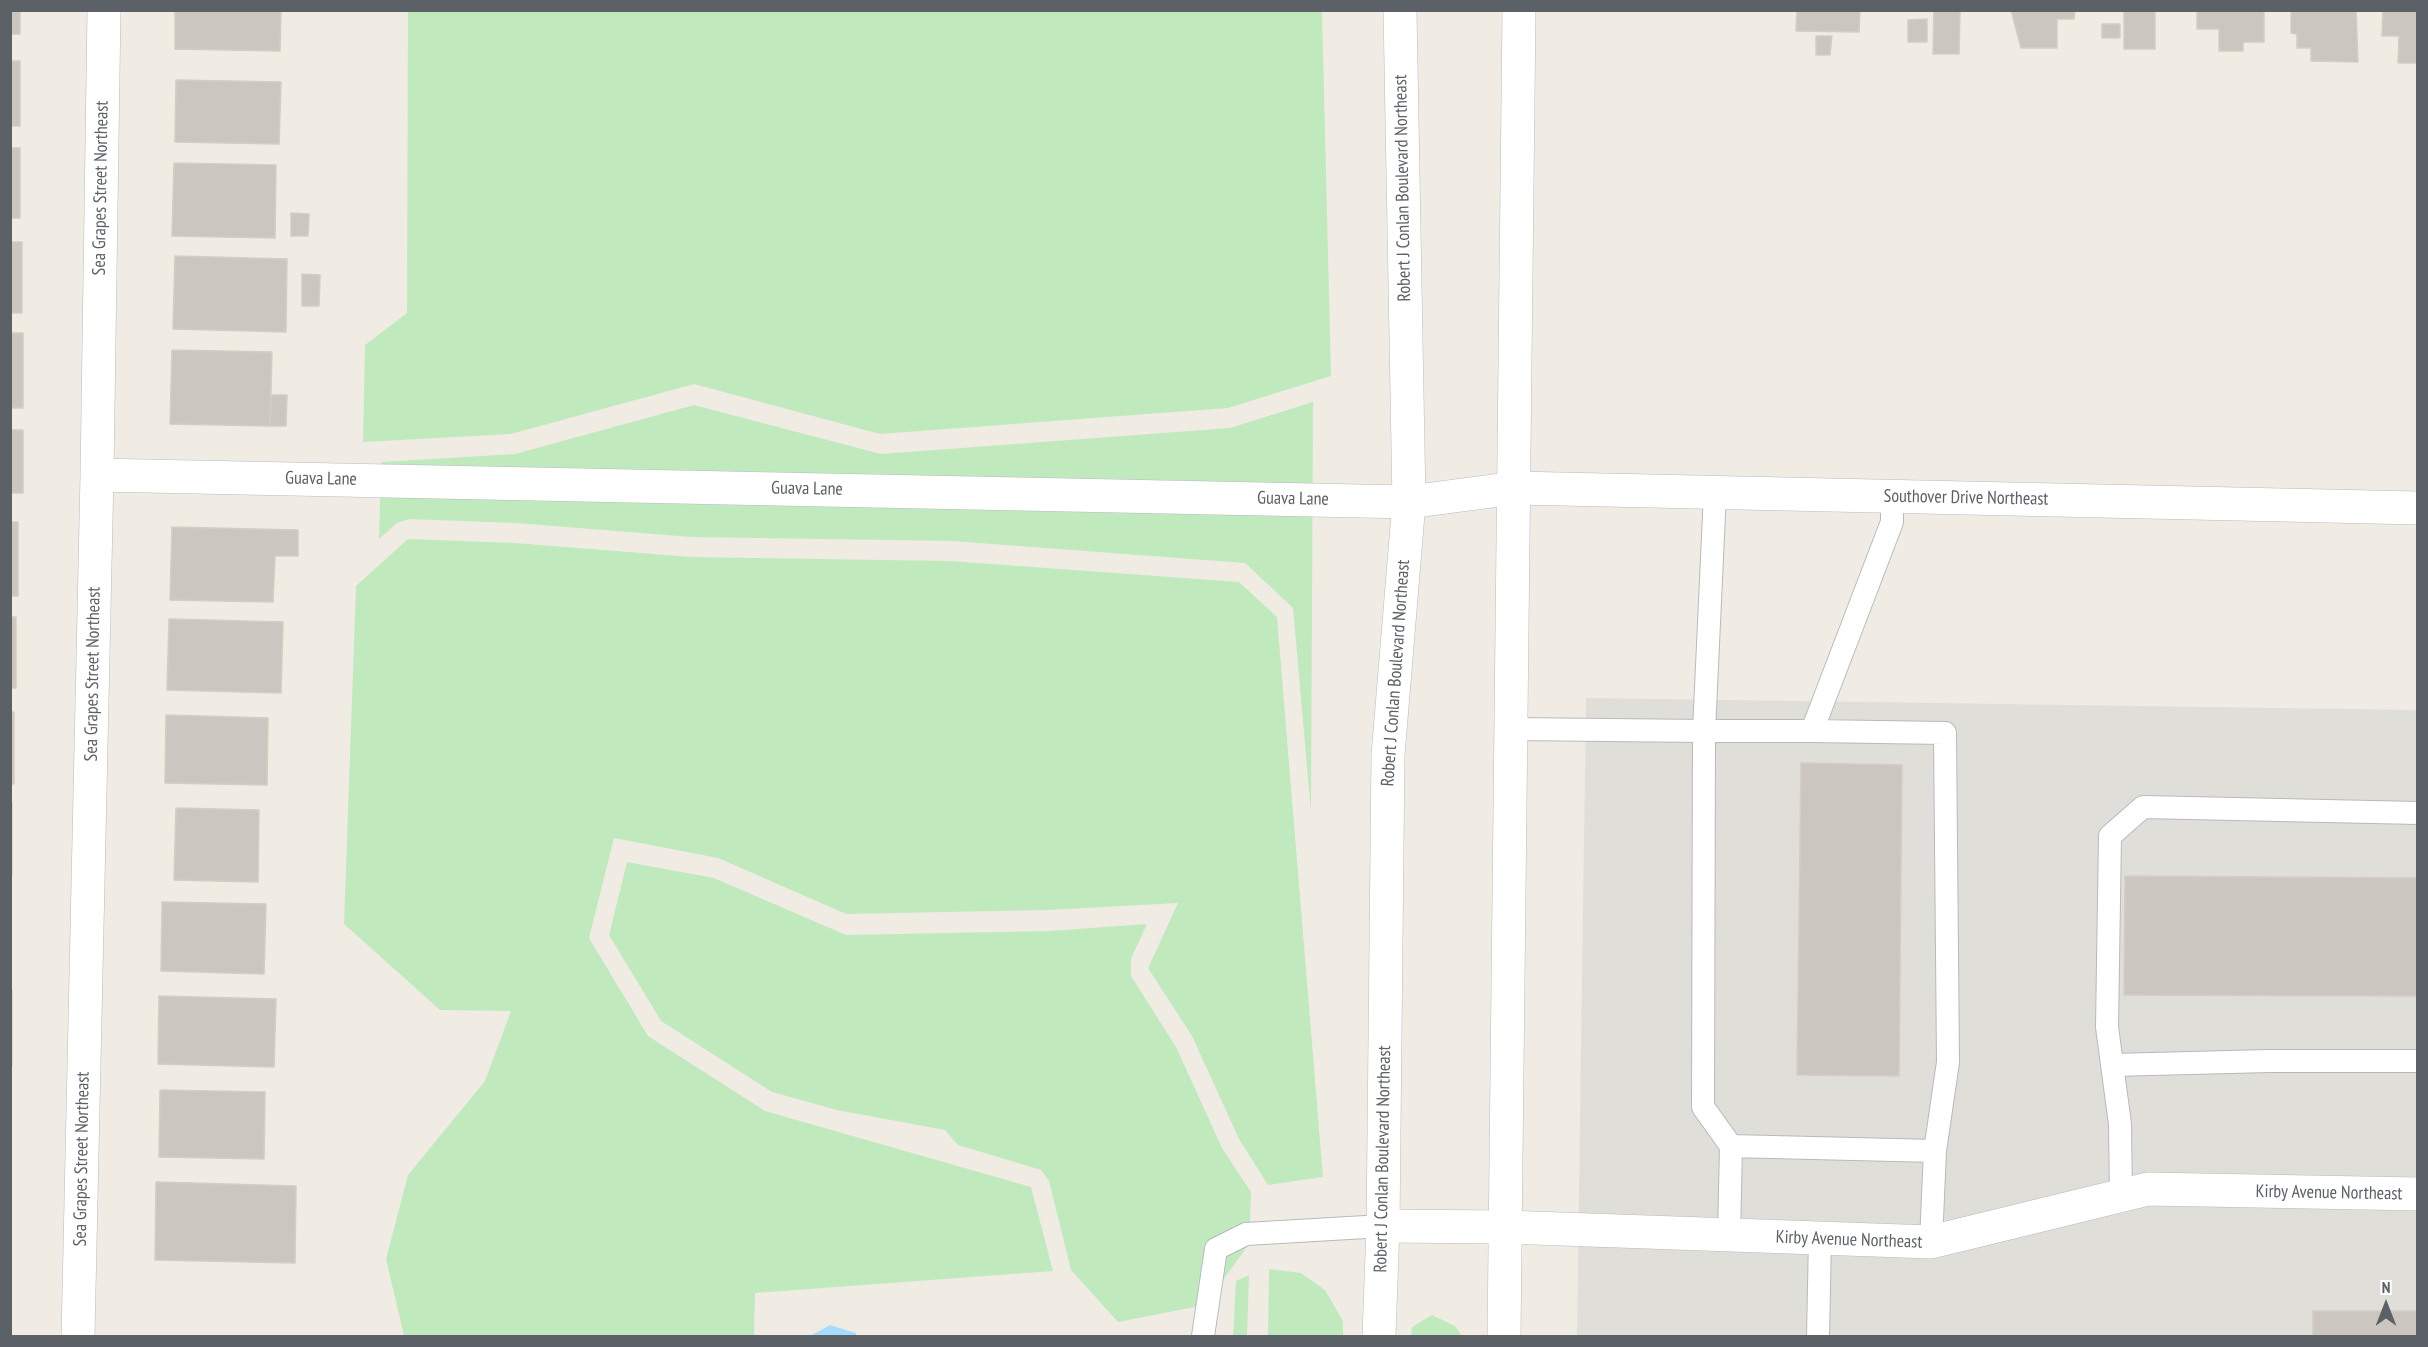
<!DOCTYPE html>
<html>
<head>
<meta charset="utf-8">
<style>
  body { margin:0 }
  #map { position:relative; width:2428px; height:1347px; overflow:hidden; background:#f0ece3; font-family:"PT Sans Narrow",sans-serif }
  canvas { display:block }
  .frame { position:absolute; inset:0; border:12px solid #5b6166; pointer-events:none }
  .north { position:absolute; left:2356px; top:1275px; width:60px; height:60px; -webkit-text-stroke:4px #fff; paint-order:stroke; rotate:0deg; font-size:16px; font-weight:700; line-height:24px; text-align:center; color:#5b6166 }
  .north::after { content:''; display:block; margin:auto; width:21px; height:27px; background:#5b6166; clip-path:polygon(50% 0,100% 100%,50% 72%,0 100%) }
</style>
</head>
<body>
<div id="map">
<canvas width="2428" height="1347"></canvas>
<div class="frame"></div>
<div class="north">N</div>
</div>
<script>
const ctx = document.querySelector('canvas').getContext('2d');
ctx.lineJoin = 'round';
function fill(path, color) {
  ctx.fillStyle = color;
  ctx.fill(path, 'evenodd');
}
function poly(rows) {
  const path = new Path2D();
  for (const r of rows) {
    path.moveTo(r[0], r[1]);
    for (let i = 2; i < r.length; i += 2) path.lineTo(r[i], r[i + 1]);
  }
  return path;
}
function trace(path, color, width, dash) {
  ctx.strokeStyle = color;
  ctx.lineWidth = width;
  ctx.lineCap = dash ? 'butt' : 'round';
  ctx.setLineDash(dash || []);
  ctx.stroke(path);
}
function label(font, color, halo, rows, align = 'center') {
  ctx.font = font + ' "PT Sans Narrow",sans-serif';
  ctx.lineWidth = 4.5;
  ctx.setLineDash([]);
  ctx.textBaseline = 'middle';
  ctx.strokeStyle = halo;
  ctx.fillStyle = color;
  for (const [text, x, y, turn = 0] of rows) {
    ctx.save();
    ctx.translate(x, y);
    ctx.rotate((+turn || 0) * Math.PI / 180);
    ctx.textAlign = isNaN(turn) ? turn : align;
    if (halo) ctx.strokeText(text, 0, 0);
    ctx.fillText(text, 0, 0);
    ctx.restore();
  }
}
const industrial = poly([
  [1586,698,2417,710,2417,1336,1577,1336]
]);
const green = poly([
  [408,11,1322,11,1331,376,1228,408,880,434,694,384,511,434,363,442,365,345,407,313],
  [1313,402,1311,812,1293,608,1245,563,952,541,691,537,516,523,409,519,397,523,379,539,381,462,515,454,694,405,881,454,1230,428],
  [408,539,515,543,691,557,950,561,1239,582,1277,617,1323,1177,1268,1185,1239,1139,1192,1036,1148,968,1178,903,1049,910,846,914,718,858,614,838,589,938,648,1036,765,1111,1031,1187,1053,1271,755,1293,754,1336,404,1336,386,1259,408,1175,485,1081,511,1011,440,1010,344,924,356,586],
  [627,862,714,878,846,935,1049,931,1147,924,1131,959,1131,976,1176,1047,1222,1148,1251,1192,1249,1244,1205,1305,1118,1322,1071,1270,1049,1181,1041,1170,958,1145,945,1130,837,1110,772,1092,661,1021,609,935],
  [1269,1269,1301,1273,1325,1290,1343,1321,1343,1336,1268,1336],
  [1249,1275,1247,1336,1233,1336,1236,1281],
  [1432,1315,1455,1326,1462,1336,1411,1336,1412,1327]
]);
const water = poly([
  [830,1325,856,1333,856,1336,810,1336]
]);
const building = poly([
  [10,10,20,10,20,34,10,34,10,10],
  [175,10,281,10,280,51,175,49,175,10],
  [1797,10,1860,10,1859,32,1796,31,1797,10],
  [1934,10,1960,10,1959,54,1933,54,1934,10],
  [2011,10,2075,10,2074,19,2057,19,2057,48,2021,48,2011,10],
  [2124,10,2155,10,2155,49,2124,49,2124,10],
  [2197,10,2264,10,2264,42,2243,42,2243,51,2219,51,2219,29,2197,29,2197,10],
  [2291,10,2356,10,2358,62,2311,61,2311,48,2297,48,2297,34,2291,33,2291,10],
  [2418,10,2418,63,2398,63,2399,36,2382,36,2383,11,2418,10],
  [1927,19,1927,42,1908,42,1908,20,1927,19],
  [2102,24,2120,24,2120,38,2102,38,2102,24],
  [1816,36,1832,36,1830,55,1816,55,1816,36],
  [10,61,20,61,20,126,10,126,10,61],
  [176,80,281,82,279,144,175,142,176,80],
  [10,148,20,148,20,218,10,218,10,148],
  [174,163,276,165,275,238,172,236,174,163],
  [291,213,309,214,308,236,291,236,291,213],
  [10,242,22,242,22,313,10,313,10,242],
  [175,256,287,259,286,332,173,329,175,256],
  [302,274,320,275,319,306,302,306,302,274],
  [10,333,23,333,23,408,10,408,10,333],
  [172,350,272,352,270,426,170,424,172,350],
  [271,395,287,395,286,426,270,426,271,395],
  [10,430,23,430,23,493,10,493,10,430],
  [10,522,18,522,18,596,10,596,10,522],
  [172,527,298,530,298,556,275,556,273,602,170,600,172,527],
  [10,617,16,617,16,688,10,688,10,617],
  [169,619,283,622,281,693,167,690,169,619],
  [10,712,14,712,14,784,10,784,10,712],
  [166,715,268,718,267,785,165,783,166,715],
  [1801,763,1902,765,1899,1076,1797,1075,1801,763],
  [10,803,12,803,12,875,10,875,10,803],
  [176,808,259,810,258,882,174,880,176,808],
  [2125,876,2418,878,2418,996,2124,995,2125,876],
  [162,902,266,904,264,974,161,971,162,902],
  [10,990,12,990,12,1066,10,1066,10,990],
  [159,996,276,999,274,1067,158,1064,159,996],
  [160,1090,265,1092,264,1159,159,1157,160,1090],
  [156,1182,296,1186,295,1263,155,1260,156,1182],
  [2313,1311,2418,1311,2418,1336,2313,1336,2313,1311]
]);
const lane = poly([
  [1715,493,1704,731,1812,731,1892,522,1892,496],
  [1512,729,1704,731,1703,1107,1731,1146,1729,1236],
  [1812,731,1945,733,1948,1062,1935,1151],
  [2112,1065,2269,1061,2418,1061],
  [1731,1146,1935,1151,1931,1242],
  [2121,1196,2120,1124,2107,1027,2110,836,2143,807,2418,813],
  [1203,1336,1216,1249,1246,1234,1383,1226],
  [1818,1336,1820,1238]
]);
const street = poly([
  [97,475,1409,502,1515,488,2418,508],
  [1383,1226,1505,1227,1931,1242,2148,1189,2418,1194],
  [78,1336,97,475,104,10]
]);
const secondary = poly([
  [1379,1336,1383,1226,1388,755,1409,502,1400,10],
  [1504,1336,1519,10]
]);
const streetNames = [
  ["Sea Grapes Street Northeast",101,188,-89],
  ["Robert J Conlan Boulevard Northeast",1403,188,-91],
  ["Guava Lane",321,479,1],
  ["Guava Lane",807,489,1],
  ["Southover Drive Northeast",1966,498,1],
  ["Guava Lane",1293,499,1],
  ["Robert J Conlan Boulevard Northeast",1396,673,-86],
  ["Sea Grapes Street Northeast",93,674,-89],
  ["Sea Grapes Street Northeast",82,1159,-89],
  ["Robert J Conlan Boulevard Northeast",1383,1159,-89],
  ["Kirby Avenue Northeast",2329,1193,1],
  ["Kirby Avenue Northeast",1849,1240,2]
];
fill(industrial, '#e0ded8');
fill(green, '#c0eabd');
fill(water, '#a4ddff');
fill(building, '#cbc7c0');
trace(building, '#d5cdc1', 1.5);
trace(lane, '#b6babf', 24);
trace(street, '#b6babf', 34);
trace(secondary, '#b7bbc1', 34);
trace(lane, '#fff', 22);
trace(street, '#fff', 33);
trace(secondary, '#fff', 33);
label('18px', '#5b6166', '#fff', streetNames);
</script>
</body>
</html>
